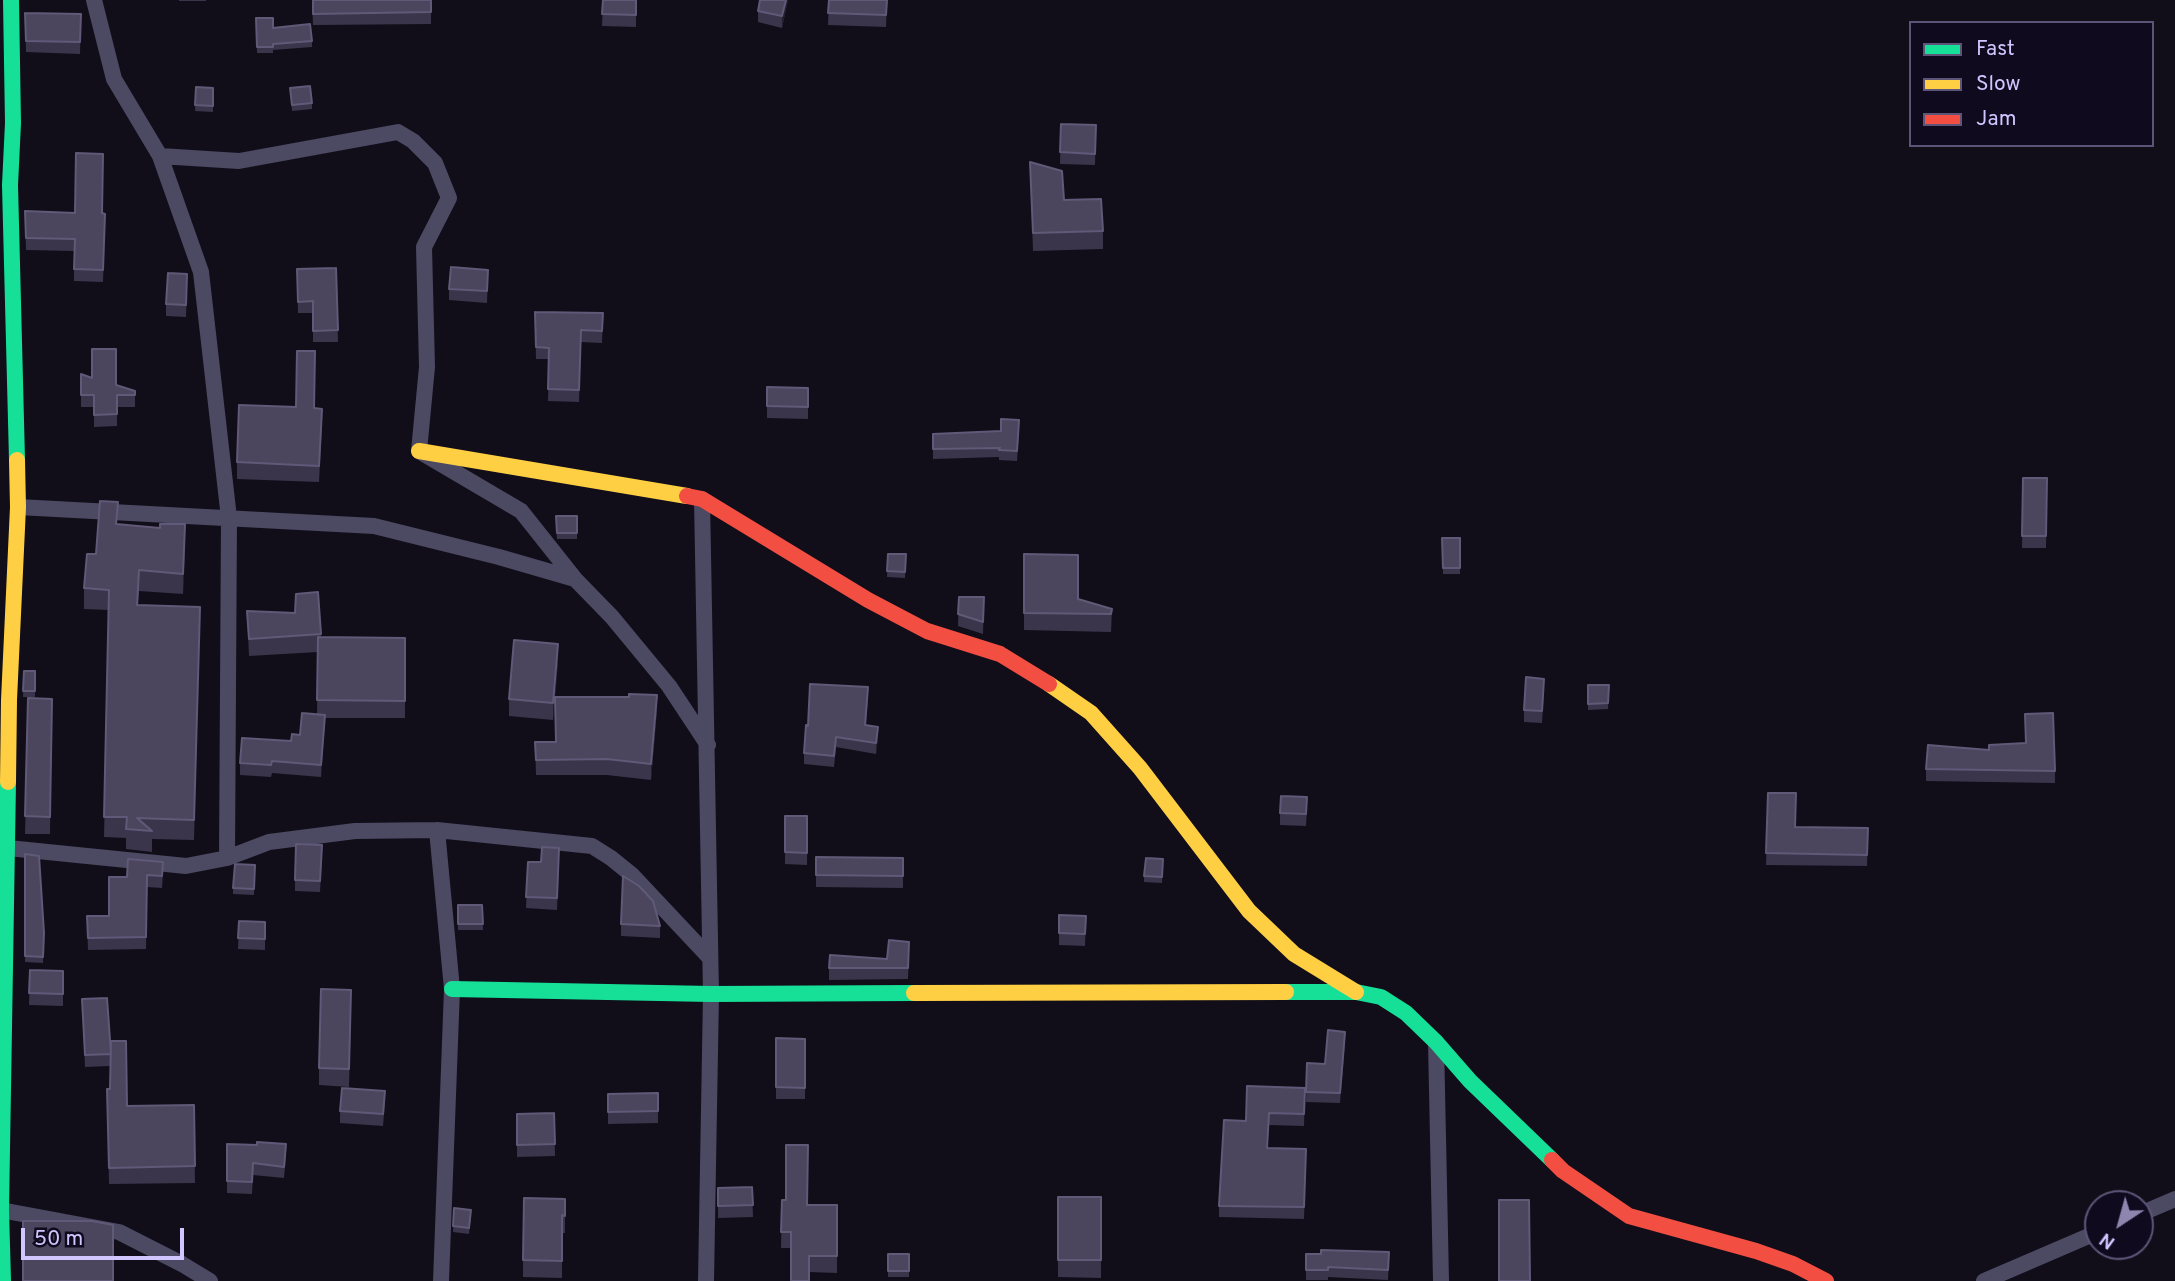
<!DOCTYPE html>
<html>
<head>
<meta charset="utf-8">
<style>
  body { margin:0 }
  #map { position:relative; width:2175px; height:1281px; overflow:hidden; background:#110e1a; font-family:Overpass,sans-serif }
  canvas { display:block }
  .legend { position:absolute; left:1909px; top:21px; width:245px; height:126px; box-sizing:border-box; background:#0f0a1e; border:2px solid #5d5578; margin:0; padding:9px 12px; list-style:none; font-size:21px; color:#d1c6ff }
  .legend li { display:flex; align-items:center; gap:14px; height:35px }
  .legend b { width:35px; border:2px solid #5d5578 }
  .north { position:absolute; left:2084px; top:1190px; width:70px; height:70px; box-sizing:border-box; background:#0f0a1e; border:2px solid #5d5578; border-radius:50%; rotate:216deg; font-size:19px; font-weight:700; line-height:28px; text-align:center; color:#d1c6ff }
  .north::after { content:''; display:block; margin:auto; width:24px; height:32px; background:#8e86af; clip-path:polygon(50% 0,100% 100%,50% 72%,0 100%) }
  .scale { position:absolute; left:21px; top:1228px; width:163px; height:32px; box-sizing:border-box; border:4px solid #d1c6ff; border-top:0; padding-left:9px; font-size:21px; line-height:24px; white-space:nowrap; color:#d1c6ff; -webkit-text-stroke:5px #0f0a1e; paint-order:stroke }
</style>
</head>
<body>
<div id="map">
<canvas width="2175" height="1281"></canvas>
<ul class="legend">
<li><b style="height:9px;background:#16e098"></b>Fast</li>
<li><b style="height:9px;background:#ffcf43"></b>Slow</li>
<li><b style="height:9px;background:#f24e42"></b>Jam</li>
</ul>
<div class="north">N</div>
<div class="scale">50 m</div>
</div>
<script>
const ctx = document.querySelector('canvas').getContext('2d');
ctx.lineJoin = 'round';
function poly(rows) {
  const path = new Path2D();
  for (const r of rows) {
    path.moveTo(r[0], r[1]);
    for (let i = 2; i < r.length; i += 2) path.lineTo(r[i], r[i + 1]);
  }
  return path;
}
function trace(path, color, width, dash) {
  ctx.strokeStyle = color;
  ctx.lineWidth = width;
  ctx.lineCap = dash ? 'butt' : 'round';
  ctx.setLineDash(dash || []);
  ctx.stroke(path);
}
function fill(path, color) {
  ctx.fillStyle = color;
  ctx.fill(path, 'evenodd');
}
const street = poly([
  [94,0,114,79,160,156,201,272,229,518,227,858],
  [160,156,239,161,398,132,413,141,435,163,449,198,424,247,427,367,419,451,521,511,575,579],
  [702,499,711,994,706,1281],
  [18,507,374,526,499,557,575,579,612,617,669,686,708,745],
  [437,830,452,989,441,1281],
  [8,848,186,866,227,858,269,842,355,831,437,830,592,846,611,858,632,875,710,958],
  [1436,1042,1441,1281],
  [1,1210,119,1232,182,1264,210,1281],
  [2140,1214,2175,1199],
  [1984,1281,2098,1232]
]);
const fast = poly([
  [11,0,13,123,10,185,17,460],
  [452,989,711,994,914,993],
  [1286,992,1356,992,1381,997,1406,1013,1436,1042,1470,1081,1552,1160],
  [3,1281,1,1210,8,782]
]);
const slow = poly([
  [419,451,687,496],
  [1049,684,1091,713,1140,768,1249,911,1294,954,1356,992],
  [8,782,9,700,18,507,17,460],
  [914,993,1286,992]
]);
const jam = poly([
  [687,496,702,499,868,600,927,631,1000,654,1049,684],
  [1552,1160,1563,1171,1629,1216,1756,1251,1793,1264,1826,1281]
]);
const wall = poly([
  [179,0,206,0,206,1,179,1],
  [312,0,431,0,431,24,313,25],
  [603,0,636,0,636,27,602,26],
  [760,0,788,0,782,28,758,22,758,11],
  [829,0,887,0,886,27,828,25],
  [25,13,81,14,80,54,26,52],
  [256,18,273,28,312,41,312,47,273,50,273,53,257,53],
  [196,87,213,88,213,112,195,111],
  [290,88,312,103,312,109,292,111],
  [1061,124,1096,125,1095,165,1060,164],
  [1030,162,1064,200,1103,231,1103,249,1033,251],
  [25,211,102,213,105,214,103,282,74,281,74,251,26,250],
  [336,268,338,342,313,342,313,313,298,313,297,269],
  [488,270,487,303,449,300,449,289],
  [187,286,186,317,166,316,166,304],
  [535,312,603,313,602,343,581,342,579,402,548,401,549,359,536,359],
  [81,374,135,391,135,407,117,407,117,426,94,427,94,407,81,407],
  [767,387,808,388,808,419,767,418],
  [314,408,322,425,319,482,237,479,237,462],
  [1019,430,1017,461,999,460,999,457,933,459,933,434],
  [2023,478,2047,478,2046,548,2022,548],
  [577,516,577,539,557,539,556,522],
  [118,524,185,544,183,594,139,591,138,605,200,607,194,840,152,839,152,852,126,849,126,838,104,837,109,610,84,609,84,588,96,554],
  [1442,538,1460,538,1460,574,1443,574],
  [888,554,906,554,905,578,887,577],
  [1024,554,1078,599,1112,609,1111,632,1024,630],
  [318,592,321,637,405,638,405,718,325,718,321,777,272,773,271,777,240,775,240,763,291,741,300,735,317,714,318,652,249,656,247,611,295,613],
  [959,597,984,597,983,634,958,626],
  [558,662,553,720,509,716,509,699],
  [24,671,35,671,35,697,23,697],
  [1588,685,1609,685,1608,709,1588,710],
  [1544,690,1542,723,1524,722,1524,710],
  [28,698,52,699,50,834,25,834],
  [868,698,866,725,878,738,876,754,836,747,834,767,804,764,804,753,808,726],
  [657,710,651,780,607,775,536,775,535,742,556,742],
  [1926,769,2055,771,2055,783,1926,781],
  [1768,793,1795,827,1868,828,1867,866,1766,865],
  [1307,809,1306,826,1280,825,1280,813],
  [785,816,807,816,807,865,785,864],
  [25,854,44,933,43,963,25,962],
  [322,857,320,892,295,891,295,880],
  [816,857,903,858,903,888,816,887],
  [128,859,163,874,162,888,147,887,146,949,88,950,87,916,109,916,127,877],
  [1163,859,1162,883,1144,882,1144,876],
  [559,860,557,910,526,908,528,862,541,862],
  [255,865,254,895,233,894,233,888],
  [458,905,482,905,483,930,458,930],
  [1059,915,1086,916,1085,946,1059,945],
  [239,921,265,922,265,950,238,949],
  [621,924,660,926,660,938,621,936],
  [909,953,908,979,829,980,829,968,887,959],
  [30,970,63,971,63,1006,29,1005],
  [82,999,110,1053,127,1106,194,1105,195,1183,109,1184,107,1089,110,1089,110,1066,85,1067],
  [351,1007,349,1087,319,1085,319,1068],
  [776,1038,805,1039,805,1099,776,1099],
  [1345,1042,1340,1103,1306,1102,1307,1063,1325,1064],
  [1305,1088,1304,1126,1269,1125,1267,1148,1306,1161,1304,1219,1219,1217,1219,1206,1246,1121],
  [658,1093,658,1123,608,1124,608,1094],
  [385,1103,383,1126,340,1123,340,1111],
  [554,1113,555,1156,517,1157,517,1114],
  [227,1144,286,1156,284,1178,253,1175,252,1194,227,1193],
  [752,1187,753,1217,718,1218,718,1188],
  [1058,1197,1101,1197,1101,1278,1058,1277],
  [565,1199,565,1233,562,1233,562,1278,523,1277,523,1260],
  [782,1200,807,1205,837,1205,837,1273,809,1272,791,1248,781,1248],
  [454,1208,471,1216,469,1234,453,1232],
  [1389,1252,1388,1280,1328,1277,1328,1280,1306,1280,1306,1254],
  [888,1254,909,1254,909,1277,888,1277]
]);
const shadedWall = poly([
  [786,0,788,0,782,28,782,16],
  [185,524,185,544,183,594,183,574],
  [558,644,558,662,553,720,553,703],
  [657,695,657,710,651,780,651,764],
  [325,715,325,727,321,777,321,765],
  [878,727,878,738,876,754,876,743],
  [1345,1032,1345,1042,1340,1103,1340,1093]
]);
const building = poly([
  [313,0,431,0,431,12,313,14,313,0],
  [603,0,636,0,636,15,602,14,603,0],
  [760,0,786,0,782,16,758,11,760,0],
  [829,0,887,0,886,15,828,13,829,0],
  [25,13,81,14,80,42,26,41,25,13],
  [256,18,273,18,273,28,310,24,312,41,273,44,273,47,257,47,256,18],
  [310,86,312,103,292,105,290,88,310,86],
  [196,87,213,88,213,106,195,105,196,87],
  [1061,124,1096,125,1095,154,1060,152,1061,124],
  [76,153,103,154,102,213,105,214,103,270,74,269,75,239,26,238,25,211,75,213,76,153],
  [1030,162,1062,171,1064,200,1101,199,1103,231,1033,233,1030,162],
  [451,267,488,270,487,291,449,289,451,267],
  [336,268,338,330,313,331,313,301,298,302,297,269,336,268],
  [168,273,187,274,186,305,166,304,168,273],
  [535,312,603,313,602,331,581,330,579,390,548,389,549,348,536,347,535,312],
  [92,349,116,349,116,385,135,391,135,395,117,395,117,414,94,415,94,395,81,395,81,374,92,378,92,349],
  [297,351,315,351,314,408,322,409,319,466,237,462,239,405,296,407,297,351],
  [767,387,808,388,808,407,767,406,767,387],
  [1001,419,1019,420,1017,451,999,450,1000,448,933,449,933,434,1001,431,1001,419],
  [2023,478,2047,478,2046,536,2022,536,2023,478],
  [100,501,118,502,116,524,160,528,160,524,185,524,183,574,139,570,137,605,200,607,194,820,137,818,152,831,126,829,127,817,104,817,109,590,84,588,87,554,96,554,100,501],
  [556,516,577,516,577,533,557,533,556,516],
  [1442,538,1460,538,1460,568,1443,568,1442,538],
  [888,554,906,554,905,572,887,571,888,554],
  [1024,554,1078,555,1078,599,1112,609,1111,614,1024,613,1024,554],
  [318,592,321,634,249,639,247,611,295,613,296,594,318,592],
  [959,597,984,597,983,622,958,614,959,597],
  [318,637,405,638,405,701,317,700,318,637],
  [514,640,558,644,553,703,509,699,514,640],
  [24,671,35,671,35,691,23,691,24,671],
  [1526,677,1544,679,1542,711,1524,710,1526,677],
  [810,684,868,687,865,725,878,727,876,743,836,737,834,756,804,753,806,725,808,726,810,684],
  [1588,685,1609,685,1608,703,1588,704,1588,685],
  [629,694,657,695,651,764,607,759,536,760,535,742,556,742,555,697,629,697,629,694],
  [28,698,52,699,50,817,25,816,28,698],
  [302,713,325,715,321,765,272,761,271,765,240,763,242,738,291,741,292,734,300,735,302,713],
  [2053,713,2055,771,1926,769,1928,745,1989,750,1989,745,2026,743,2025,714,2053,713],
  [1768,793,1796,793,1795,827,1868,828,1867,855,1766,853,1768,793],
  [1281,796,1307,797,1306,814,1280,813,1281,796],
  [785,816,807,816,807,853,785,852,785,816],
  [296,844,322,845,320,881,295,880,296,844],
  [542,847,559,848,557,898,526,897,528,862,541,862,542,847],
  [25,854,39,856,44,933,43,957,25,956,25,854],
  [816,857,903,858,903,876,816,875,816,857],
  [1146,858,1163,859,1162,877,1144,876,1146,858],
  [128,859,163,862,162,876,147,875,146,937,88,938,87,916,109,916,109,877,127,877,128,859],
  [235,864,255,865,254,889,233,888,235,864],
  [623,876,639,886,653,901,660,926,621,924,623,876],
  [458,905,482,905,483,924,458,924,458,905],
  [1059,915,1086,916,1085,934,1059,933,1059,915],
  [239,921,265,922,265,939,238,938,239,921],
  [889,940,909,942,908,968,829,968,830,955,887,959,889,940],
  [30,970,63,971,63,994,29,993,30,970],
  [321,989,351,990,349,1069,319,1068,321,989],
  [107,998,111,1054,85,1055,82,999,107,998],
  [1328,1030,1345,1032,1340,1093,1306,1092,1307,1063,1325,1064,1328,1030],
  [776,1038,805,1039,805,1088,776,1087,776,1038],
  [111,1041,126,1041,127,1106,194,1105,195,1166,109,1168,107,1089,110,1089,111,1041],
  [1247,1086,1305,1088,1304,1114,1269,1113,1267,1148,1306,1149,1304,1207,1219,1206,1224,1120,1246,1121,1247,1086],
  [342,1088,385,1091,383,1114,340,1111,342,1088],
  [658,1093,658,1111,608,1112,608,1094,658,1093],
  [554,1113,555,1144,517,1145,517,1114,554,1113],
  [257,1142,286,1144,284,1167,253,1163,252,1182,227,1181,227,1144,257,1145,257,1142],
  [786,1145,808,1145,807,1205,837,1205,837,1256,809,1256,809,1281,791,1281,791,1232,781,1232,782,1200,786,1200,786,1145],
  [752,1187,753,1205,718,1206,718,1188,752,1187],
  [1058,1197,1101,1197,1101,1260,1058,1260,1058,1197],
  [524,1198,565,1199,565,1216,562,1215,562,1261,523,1260,524,1198],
  [1499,1200,1529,1200,1530,1281,1499,1281,1499,1200],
  [454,1208,471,1210,469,1228,453,1226,454,1208],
  [23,1221,92,1221,113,1225,113,1281,23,1281,23,1221],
  [1321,1250,1389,1252,1388,1270,1328,1267,1328,1270,1306,1270,1306,1254,1321,1254,1321,1250],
  [888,1254,909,1254,909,1271,888,1271,888,1254]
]);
trace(street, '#4c4963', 16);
trace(fast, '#16e098', 16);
trace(slow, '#ffcf43', 16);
trace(jam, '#f24e42', 16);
fill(wall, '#3a354b');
fill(shadedWall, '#231f2f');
fill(building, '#4b455e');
trace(building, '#605977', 2);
</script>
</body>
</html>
